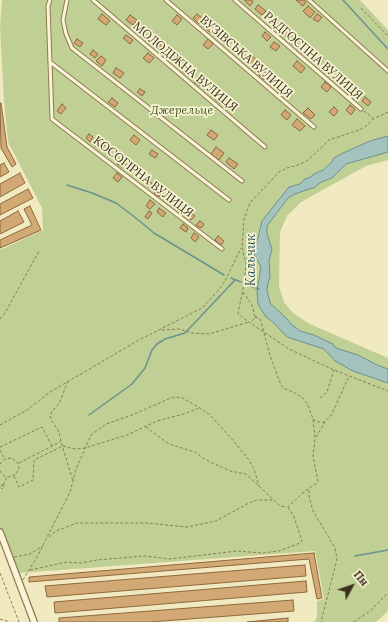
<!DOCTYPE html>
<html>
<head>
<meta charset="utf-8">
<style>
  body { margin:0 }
  #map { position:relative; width:388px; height:622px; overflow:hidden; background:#f1eac1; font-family:Lora,serif }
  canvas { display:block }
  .north { position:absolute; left:332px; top:566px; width:40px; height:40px; -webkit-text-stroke:3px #f8f3d2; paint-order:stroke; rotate:50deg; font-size:11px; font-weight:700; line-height:16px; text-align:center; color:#3b301d }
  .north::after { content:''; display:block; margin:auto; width:14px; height:18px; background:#3b301d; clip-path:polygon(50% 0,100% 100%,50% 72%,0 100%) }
</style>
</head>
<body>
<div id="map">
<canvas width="388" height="622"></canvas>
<div class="north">Пн</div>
</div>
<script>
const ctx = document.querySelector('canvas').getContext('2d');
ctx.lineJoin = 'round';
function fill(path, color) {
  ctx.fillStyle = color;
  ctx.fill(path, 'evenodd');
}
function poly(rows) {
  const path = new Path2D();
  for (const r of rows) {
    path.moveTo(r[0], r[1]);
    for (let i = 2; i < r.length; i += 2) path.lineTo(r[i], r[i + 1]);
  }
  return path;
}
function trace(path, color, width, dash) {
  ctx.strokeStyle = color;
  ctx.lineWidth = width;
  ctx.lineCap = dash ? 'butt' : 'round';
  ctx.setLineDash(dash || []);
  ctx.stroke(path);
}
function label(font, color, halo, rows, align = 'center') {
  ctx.font = font + ' Lora,serif';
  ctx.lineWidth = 3.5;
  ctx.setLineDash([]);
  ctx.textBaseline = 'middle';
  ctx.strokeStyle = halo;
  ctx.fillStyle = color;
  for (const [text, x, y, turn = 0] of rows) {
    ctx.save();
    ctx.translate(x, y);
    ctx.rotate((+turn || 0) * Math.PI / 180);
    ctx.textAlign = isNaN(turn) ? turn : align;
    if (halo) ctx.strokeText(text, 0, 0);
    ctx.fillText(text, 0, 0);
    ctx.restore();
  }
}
const green = poly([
  [2,0,360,0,388,30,388,160,366,166,301,202,287,216,280,232,279,286,284,302,293,313,310,324,388,358,388,611,376,622,314,622,317,617,317,601,324,599,315,551,20,573,38,622,34,622,0,532,0,250,43,230,42,208,8,142,4,101,0,27]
]);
const water = poly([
  [388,136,388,152,346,164,332,178,321,182,314,188,309,189,295,194,288,198,267,226,267,233,272,250,269,260,270,277,268,283,267,290,270,303,286,318,290,323,300,331,314,335,333,344,335,347,339,349,358,355,377,365,388,369,388,383,353,371,335,361,324,349,287,337,273,322,266,317,258,304,257,291,261,267,254,254,262,221,289,187,300,184,305,179,309,178,314,174,323,170,331,163,334,158,341,154,370,141,388,136]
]);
const stream = poly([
  [343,0,388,49],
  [67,185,92,193,116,203,132,215,154,233,224,275],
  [231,278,241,282],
  [248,285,259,289],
  [89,415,132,384,145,368,152,350,157,344,165,339,185,333,235,280],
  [355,556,388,550]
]);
const building = poly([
  [245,0,252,0,253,2,250,6,245,1,245,0],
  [296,0,304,0,306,2,303,6,296,0],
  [258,5,266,11,262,15,255,9,258,5],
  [308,6,315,12,310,18,303,11,308,6],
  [102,14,110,21,106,25,98,19,102,14],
  [197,14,203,19,199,24,193,18,197,14],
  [317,14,322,17,318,22,313,19,317,14],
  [130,15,137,20,133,25,126,20,130,15],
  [177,15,182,19,177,25,172,21,177,15],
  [210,24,215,28,211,33,206,29,210,24],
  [282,27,288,32,285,36,279,31,282,27],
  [265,32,271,37,267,41,262,36,265,32],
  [126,35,133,40,130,44,123,38,126,35],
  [150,37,156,42,153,45,148,40,150,37],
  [77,39,83,43,80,47,74,43,77,39],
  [208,39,213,44,208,49,203,45,208,39],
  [274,42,280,46,276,51,270,47,274,42],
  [158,43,164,48,161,52,155,47,158,43],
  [93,50,98,54,95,58,90,54,93,50],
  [148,53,154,58,149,63,143,58,148,53],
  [251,55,258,61,253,66,247,60,251,55],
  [101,56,106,60,102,66,96,61,101,56],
  [297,61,305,68,301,73,293,66,297,61],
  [184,66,189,69,185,74,181,70,184,66],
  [116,68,124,73,120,78,113,73,116,68],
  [263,70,268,75,264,80,259,75,263,70],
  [197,79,202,83,200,86,194,82,197,79],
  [325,82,331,87,327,92,321,87,325,82],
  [140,89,145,92,142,96,137,92,140,89],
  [218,95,224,101,221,104,215,99,218,95],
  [365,97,371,102,368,106,362,101,365,97],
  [112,98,118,103,115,107,108,102,112,98],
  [0,103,1,103,7,147,16,164,12,167,1,148,0,103],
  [62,104,66,108,61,114,57,111,62,104],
  [350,105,355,109,351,115,346,110,350,105],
  [334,107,338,111,334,116,329,112,334,107],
  [308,108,315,115,311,119,303,113,308,108],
  [285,110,291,115,287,120,281,115,285,110],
  [297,119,305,126,300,131,292,125,297,119],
  [211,130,218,135,214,140,207,135,211,130],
  [89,134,93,137,90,142,86,138,89,134],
  [134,135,140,140,136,145,130,140,134,135],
  [98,139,105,145,101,150,94,145,98,139],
  [216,147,224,153,219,160,211,154,216,147],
  [152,150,158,154,155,158,149,154,152,150],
  [229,158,238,164,234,169,226,162,229,158],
  [120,159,126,164,123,168,117,164,120,159],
  [4,163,9,172,0,177,0,165,4,163],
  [20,173,25,183,0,197,0,184,20,173],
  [117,173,122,177,118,182,113,178,117,173],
  [150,182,157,187,153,191,147,186,150,182],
  [158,188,163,192,159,197,154,194,158,188],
  [28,189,33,198,0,215,0,204,28,189],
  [171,198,176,203,174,206,168,202,171,198],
  [150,200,155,204,150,209,146,206,150,200],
  [30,206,41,230,0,248,0,240,32,225,24,209,30,206],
  [159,208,166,213,163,217,157,212,159,208],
  [18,211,24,222,0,234,0,221,18,211],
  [149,211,152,213,148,219,145,217,149,211],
  [190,212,195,216,191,220,186,216,190,212],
  [200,221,204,224,201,228,196,225,200,221],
  [183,224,188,228,186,232,180,228,183,224],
  [194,233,199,237,195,242,191,238,194,233],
  [218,236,224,241,221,245,215,240,218,236],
  [314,553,322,598,317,599,309,559,29,582,29,577,314,553],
  [305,565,306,576,47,597,45,586,305,565],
  [306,581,307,592,55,613,54,602,306,581],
  [293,600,294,611,150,622,59,622,59,618,293,600],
  [288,618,288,622,247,622,288,618]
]);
const path = poly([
  [361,8,388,36],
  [364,111,373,118],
  [388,112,373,119,365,127,359,130,329,140,308,160,298,165,287,168,279,172,250,203,244,219,242,248,246,264,245,274,243,290,238,313,243,318,289,349,334,370,388,391],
  [243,292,252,305,255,317,251,323],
  [255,317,259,318,261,321,270,356,281,385,283,388,293,392,302,397,307,403,313,419,315,438,313,457,318,481,317,483,305,491,288,507],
  [0,319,5,313,39,251],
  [162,330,179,329,192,333,209,334,249,322],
  [68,381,59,404,52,411,50,416,51,419,59,432,61,442,73,481],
  [320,398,327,392,334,370],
  [313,419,318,422,325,422],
  [0,425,27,410,50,392,139,340,202,308,217,292,225,281,241,248],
  [146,427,166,442,172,445,195,452,204,459,230,471,246,474,280,506,287,507],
  [316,437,325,422,332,414,349,376],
  [0,447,42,427,52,446],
  [0,450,4,458],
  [19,463,60,442],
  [0,464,5,459,12,458,18,463,19,468,16,474,10,477,4,476,0,471],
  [14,476,19,487,33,480,34,460,63,446,75,449,85,448,127,435,157,421,184,414,199,408],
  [2,485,4,486,2,489,0,487,2,485],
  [3,485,7,477],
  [309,490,309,496,313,511,335,548,337,559,321,622],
  [49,537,56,531,77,523,147,523,187,527,216,521,249,503,257,500,272,500],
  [14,557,30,554,43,546],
  [30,570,67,562,81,563,97,560,145,556,170,559,237,551,262,553,279,551,300,543,302,541,294,517,288,507],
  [0,573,19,622],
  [23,580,37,557,70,492,76,469,91,435,106,424,132,415,171,398,181,397,200,408,210,415,231,438,249,460,254,469,259,486],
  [0,619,10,622],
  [354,622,370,611,388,593]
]);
const service = poly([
  [50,0,48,6,52,119,222,249],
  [67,0,63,20,66,34,72,48,242,181],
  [93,0,265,147],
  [166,0,314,127],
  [235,0,361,109],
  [309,0,388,71],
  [50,62,229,200]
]);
const minor = poly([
  [0,532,34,622]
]);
const streetNames = [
  ["РАДГОСПНА ВУЛИЦЯ",313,56,41],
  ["ВУЗІВСЬКА ВУЛИЦЯ",246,57,41],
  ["МОЛОДІЖНА ВУЛИЦЯ",185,67,40],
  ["КОСОГІРНА ВУЛИЦЯ",143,177,38]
];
const parkNames = [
  ["Джерельце",182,111]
];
const waterNames = [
  ["Кальчик",251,260,-90]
];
fill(green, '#c0d094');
fill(water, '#a4c3bf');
trace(water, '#6a928e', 1);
trace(stream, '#6a928e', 1.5);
fill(building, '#d2a975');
trace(building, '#8d683c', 1);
trace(service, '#8c7b57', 5);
trace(minor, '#8c7b57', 8);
trace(path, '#8c7b57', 1, [3, 2]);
trace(service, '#fbf5d5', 3);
trace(minor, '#fbf5d5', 5.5);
label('12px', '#3b301d', '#f8f3d2', streetNames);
label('italic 12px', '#425822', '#f8f3d2', parkNames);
label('italic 13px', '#2b575b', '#f8f3d2', waterNames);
</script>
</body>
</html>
